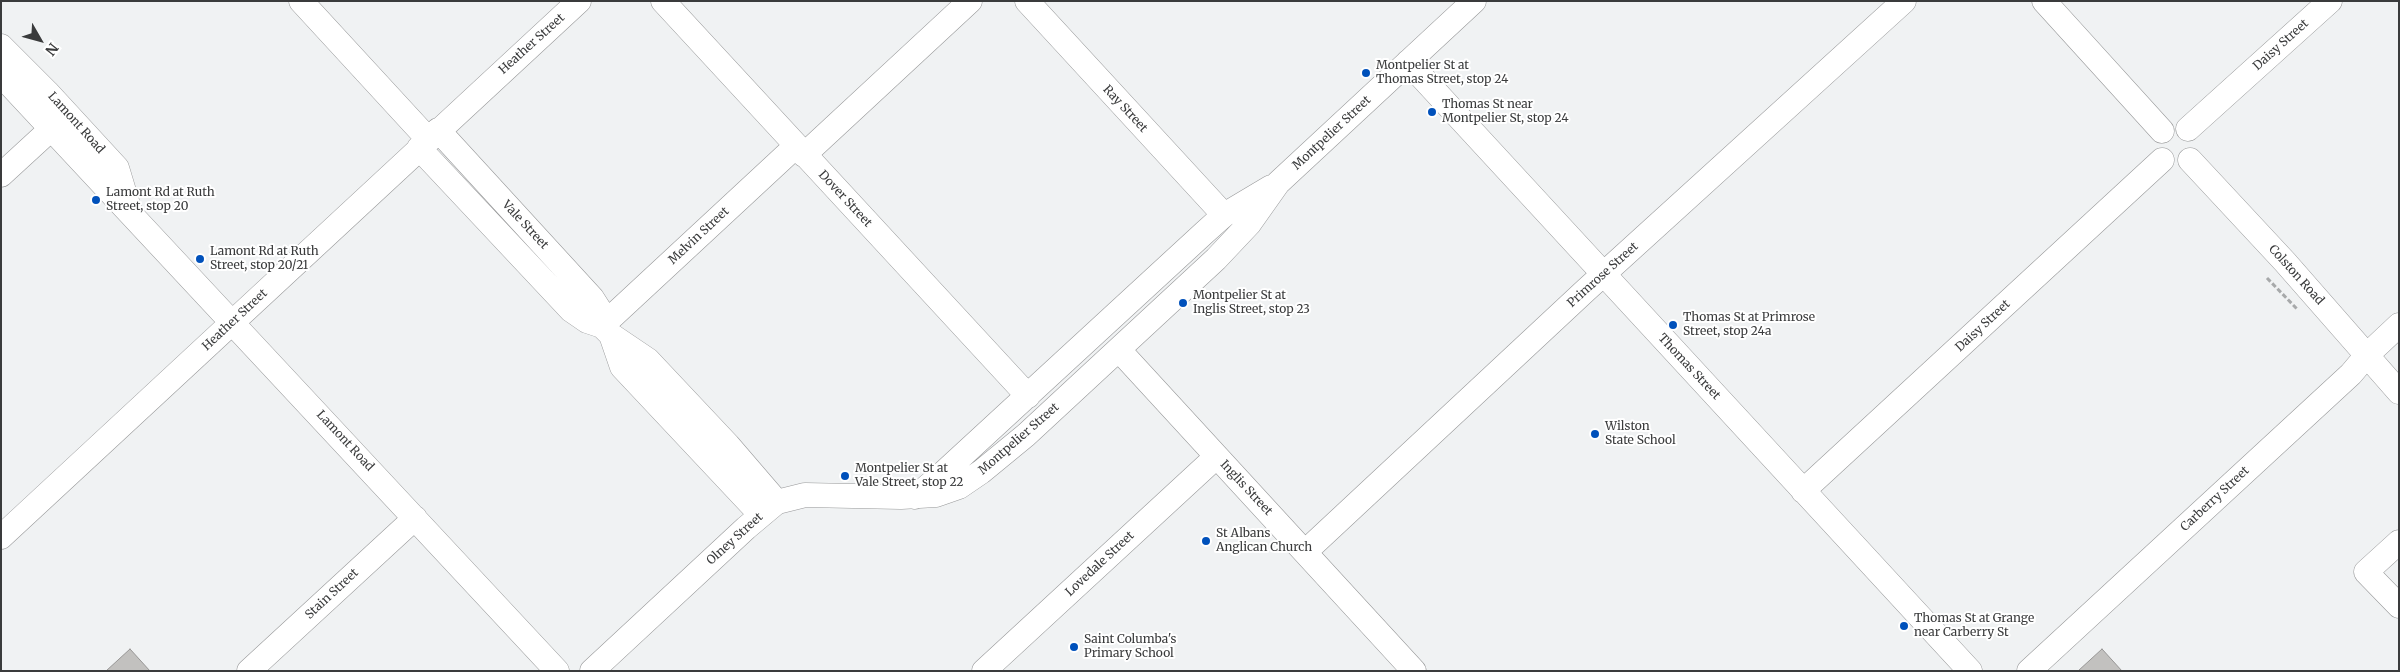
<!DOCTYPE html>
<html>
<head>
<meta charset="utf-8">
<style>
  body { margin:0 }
  #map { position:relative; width:2400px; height:672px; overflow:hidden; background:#f0f2f3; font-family:Merriweather,serif }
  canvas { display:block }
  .frame { position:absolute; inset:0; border:2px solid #3a3b3c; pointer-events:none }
  .north { position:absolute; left:15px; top:15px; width:50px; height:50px; -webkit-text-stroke:4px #fff; paint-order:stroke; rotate:128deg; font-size:14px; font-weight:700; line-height:20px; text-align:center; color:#3a3b3c }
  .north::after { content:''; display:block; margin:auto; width:18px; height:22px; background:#3a3b3c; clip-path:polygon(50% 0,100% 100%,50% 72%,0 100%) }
</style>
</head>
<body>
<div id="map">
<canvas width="2400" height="672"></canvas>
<div class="frame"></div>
<div class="north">N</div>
</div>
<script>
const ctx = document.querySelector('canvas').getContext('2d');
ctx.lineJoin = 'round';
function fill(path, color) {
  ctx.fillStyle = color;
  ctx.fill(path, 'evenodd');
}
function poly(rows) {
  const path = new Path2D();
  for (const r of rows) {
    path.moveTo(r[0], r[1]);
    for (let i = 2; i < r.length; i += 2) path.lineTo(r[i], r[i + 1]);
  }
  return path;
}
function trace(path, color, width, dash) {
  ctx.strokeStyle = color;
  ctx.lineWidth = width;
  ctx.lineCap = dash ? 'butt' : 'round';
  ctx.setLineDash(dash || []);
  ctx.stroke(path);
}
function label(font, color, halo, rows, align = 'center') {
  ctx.font = font + ' Merriweather,serif';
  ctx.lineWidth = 4;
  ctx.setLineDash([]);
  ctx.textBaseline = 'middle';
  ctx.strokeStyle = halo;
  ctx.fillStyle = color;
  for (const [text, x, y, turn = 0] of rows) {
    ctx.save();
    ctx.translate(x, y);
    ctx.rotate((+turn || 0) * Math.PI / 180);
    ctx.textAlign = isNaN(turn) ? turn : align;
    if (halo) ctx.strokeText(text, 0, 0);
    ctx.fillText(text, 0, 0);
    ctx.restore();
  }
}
const building = poly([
  [130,649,150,671,106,671,130,649],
  [2102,649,2122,671,2078,671,2102,649]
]);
const path = poly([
  [2267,278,2298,310]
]);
const minor = poly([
  [301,1,428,139],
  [663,1,1028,396],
  [1027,1,1224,215],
  [2044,1,2162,131],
  [1,46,47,92,117,168,130,211],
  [1408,62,1970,671],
  [1,75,557,671],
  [2188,129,2330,1],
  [438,130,592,298,601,312,602,326],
  [419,148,571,310,587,321,602,326,611,335,648,360,728,445,777,502],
  [804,155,970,1],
  [2190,160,2285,262,2399,392],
  [1,175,50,130],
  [602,326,796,146],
  [611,335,622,367,761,515],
  [1119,350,1414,671],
  [1803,491,2162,160],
  [915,497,940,476,1204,233,1224,215,1271,187],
  [1,537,579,1],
  [2399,542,2366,572,2399,606],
  [1305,552,1586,290,1904,1],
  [249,671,415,518],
  [592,671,746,528,777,502,805,495,901,497,936,495,959,487,981,472,1026,435,1216,259,1249,224,1278,183,1474,1],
  [984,671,1216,457],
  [2029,671,2351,374,2367,355,2399,325]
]);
const markers = [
  [1366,73,5,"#0051bb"],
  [1432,112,5,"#0051bb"],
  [96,200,5,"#0051bb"],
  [200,259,5,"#0051bb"],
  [1183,303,5,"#0051bb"],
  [1673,325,5,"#0051bb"],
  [1595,434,5,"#0051bb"],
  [845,476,5,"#0051bb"],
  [1206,541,5,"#0051bb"],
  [1904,626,5,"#0051bb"],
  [1074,647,5,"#0051bb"]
];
const streetNames = [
  ["Heather Street",532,44,-42],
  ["Daisy Street",2281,45,-42],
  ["Ray Street",1125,109,47],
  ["Lamont Road",76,123,48],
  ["Montpelier Street",1332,133,-43],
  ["Dover Street",845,199,47],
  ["Vale Street",525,225,47],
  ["Melvin Street",699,236,-43],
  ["Primrose Street",1603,275,-42],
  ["Colston Road",2296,275,48],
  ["Heather Street",235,320,-43],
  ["Daisy Street",1983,326,-43],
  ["Thomas Street",1689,367,47],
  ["Montpelier Street",1019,439,-41],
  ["Lamont Road",345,441,47],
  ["Inglis Street",1246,488,47],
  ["Carberry Street",2215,499,-43],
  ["Olney Street",735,539,-42],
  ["Lovedale Street",1100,564,-43],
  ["Stain Street",332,594,-43]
];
const poiNames = [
  ["Montpelier St at",1376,66],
  ["Thomas Street, stop 24",1376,80],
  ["Thomas St near",1442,105],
  ["Montpelier St, stop 24",1442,119],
  ["Lamont Rd at Ruth",106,193],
  ["Street, stop 20",106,207],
  ["Lamont Rd at Ruth",210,252],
  ["Street, stop 20/21",210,266],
  ["Montpelier St at",1193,296],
  ["Inglis Street, stop 23",1193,310],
  ["Thomas St at Primrose",1683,318],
  ["Street, stop 24a",1683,332],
  ["Wilston",1605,427],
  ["State School",1605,441],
  ["Montpelier St at",855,469],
  ["Vale Street, stop 22",855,483],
  ["St Albans",1216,534],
  ["Anglican Church",1216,548],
  ["Thomas St at Grange",1914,619],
  ["near Carberry St",1914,633],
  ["Saint Columba's",1084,640],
  ["Primary School",1084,654]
];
fill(building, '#c2c1bf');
trace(building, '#969594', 1);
trace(minor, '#979899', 25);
trace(path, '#a7a9aa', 3, [5, 2.5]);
trace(minor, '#fff', 24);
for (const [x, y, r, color] of markers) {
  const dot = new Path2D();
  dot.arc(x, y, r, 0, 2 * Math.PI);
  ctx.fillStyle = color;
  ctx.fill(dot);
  trace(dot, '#fff', 2);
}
label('12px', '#3a3b3c', '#fff', streetNames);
label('12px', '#3a3b3c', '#fff', poiNames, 'left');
</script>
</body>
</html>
